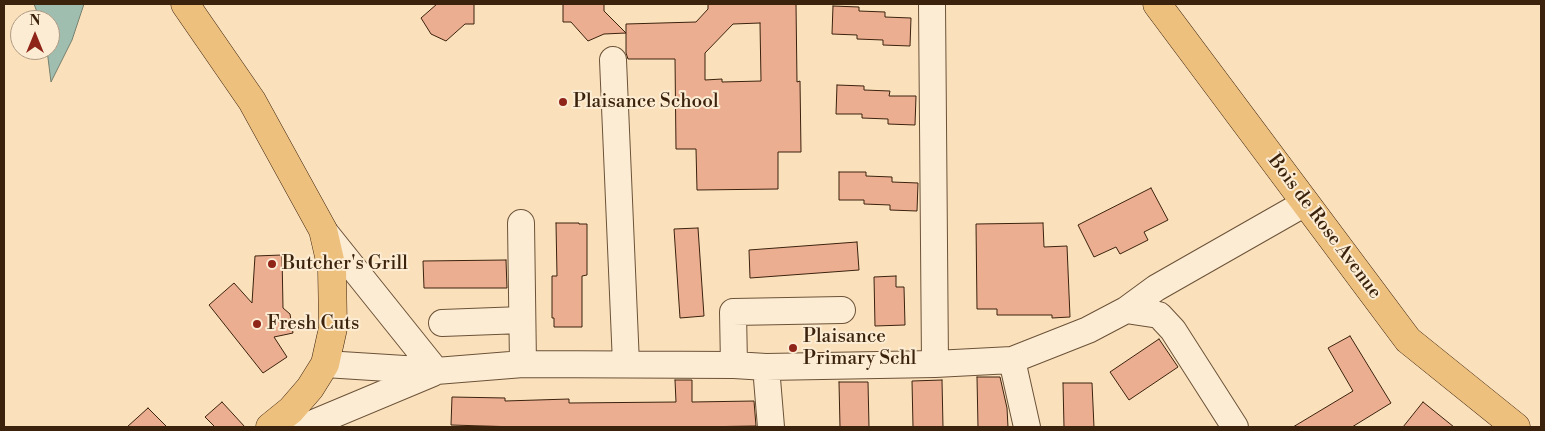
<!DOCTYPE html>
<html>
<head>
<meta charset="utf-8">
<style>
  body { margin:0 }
  #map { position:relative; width:1545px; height:431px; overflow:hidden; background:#fbe1bb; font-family:"Libre Bodoni",serif }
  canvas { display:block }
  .frame { position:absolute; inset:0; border:5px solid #3b220d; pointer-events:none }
  .north { position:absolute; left:10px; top:10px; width:50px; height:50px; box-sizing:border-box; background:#fcecd3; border:1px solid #af9b84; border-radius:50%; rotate:0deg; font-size:14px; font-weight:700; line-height:20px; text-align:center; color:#3b220d }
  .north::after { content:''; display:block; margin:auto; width:18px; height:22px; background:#8f2418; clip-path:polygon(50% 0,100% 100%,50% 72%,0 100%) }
</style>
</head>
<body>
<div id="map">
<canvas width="1545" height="431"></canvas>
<div class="frame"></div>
<div class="north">N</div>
</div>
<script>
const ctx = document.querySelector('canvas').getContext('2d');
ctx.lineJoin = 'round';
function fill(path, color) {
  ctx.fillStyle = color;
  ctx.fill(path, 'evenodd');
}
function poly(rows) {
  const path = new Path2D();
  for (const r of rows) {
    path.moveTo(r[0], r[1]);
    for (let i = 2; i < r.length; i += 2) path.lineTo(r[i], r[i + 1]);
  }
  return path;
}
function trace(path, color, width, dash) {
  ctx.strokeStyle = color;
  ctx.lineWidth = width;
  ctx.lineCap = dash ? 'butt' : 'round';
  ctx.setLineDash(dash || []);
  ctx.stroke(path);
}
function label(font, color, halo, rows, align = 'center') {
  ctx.font = font + ' "Libre Bodoni",serif';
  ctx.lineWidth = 4;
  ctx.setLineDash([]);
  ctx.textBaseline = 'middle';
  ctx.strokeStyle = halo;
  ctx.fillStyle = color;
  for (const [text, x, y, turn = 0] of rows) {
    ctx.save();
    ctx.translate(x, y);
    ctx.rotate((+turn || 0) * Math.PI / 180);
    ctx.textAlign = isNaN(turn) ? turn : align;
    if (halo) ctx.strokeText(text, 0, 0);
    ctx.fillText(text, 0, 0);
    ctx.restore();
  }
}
const water = poly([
  [34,4,84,4,72,40,51,82,47,50,50,50,50,20,40,20,34,4]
]);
const building = poly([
  [437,4,474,4,474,24,465,24,446,41,431,34,421,18,437,4],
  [563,4,604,4,604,11,626,33,604,34,588,41,571,22,563,22,563,4],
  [708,4,796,4,797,82,800,81,801,152,778,152,778,189,697,190,696,149,676,149,675,59,628,59,626,53,626,24,696,22,708,9,708,4],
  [760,23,761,81,722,82,722,79,705,80,705,53,733,24,760,23],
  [833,6,859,7,859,11,885,12,885,17,911,18,910,46,883,45,883,40,857,39,857,35,832,34,833,6],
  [837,85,864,86,864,90,890,91,889,96,916,96,915,125,888,124,888,119,862,118,862,114,836,114,837,85],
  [839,172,866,172,866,176,892,177,892,182,918,183,917,211,890,210,890,205,864,204,864,200,839,200,839,172],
  [1151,188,1168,220,1144,232,1148,240,1120,254,1116,247,1094,257,1078,225,1151,188],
  [556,223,579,223,579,224,587,224,587,275,582,276,582,327,554,327,554,318,552,318,552,276,557,276,556,223],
  [1043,223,1044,247,1067,246,1070,317,1052,318,1052,315,997,315,997,309,977,309,976,224,1043,223],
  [698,228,704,316,680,318,674,229,698,228],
  [857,242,859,270,750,278,749,250,857,242],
  [282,255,283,308,290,314,293,333,274,337,287,357,263,373,209,305,234,283,252,303,255,256,282,255],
  [506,260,507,288,424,288,423,261,506,260],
  [896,276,896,287,904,287,905,325,875,326,874,277,896,276],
  [1350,336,1391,403,1352,427,1293,427,1353,391,1328,348,1350,336],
  [1159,339,1178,367,1129,400,1110,372,1159,339],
  [977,377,1000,377,1007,408,1008,427,978,427,977,377],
  [675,380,692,380,692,402,754,401,756,426,692,427,518,427,451,425,452,397,505,398,505,401,569,399,569,403,676,402,675,380],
  [942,380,943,427,913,427,912,381,942,380],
  [839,382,868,382,869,427,840,427,839,382],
  [1063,383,1092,383,1094,427,1064,427,1063,383],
  [222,402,245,427,215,427,205,417,222,402],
  [1423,402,1454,427,1403,427,1423,402],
  [148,408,167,427,127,427,148,408]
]);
const minor = poly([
  [932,4,935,364],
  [613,60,626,364],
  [521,223,523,364],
  [323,230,436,371],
  [1126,310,1156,288,1300,206],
  [442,323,522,320],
  [1012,360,1027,427],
  [325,364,436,371,523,364,734,365,766,367,935,364,1012,360,1088,330,1126,310,1159,315,1173,330,1235,427],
  [734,365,733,312,842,310],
  [766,367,771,427],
  [304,427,433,373]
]);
const major = poly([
  [185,4,252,101,323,230,332,269,333,328,325,364,310,388,291,410,270,427],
  [1157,4,1408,340,1516,427]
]);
const markers = [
  [563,102,5,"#8f2418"],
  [272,264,5,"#8f2418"],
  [257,324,5,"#8f2418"],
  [793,348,5,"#8f2418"]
];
const poiNames = [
  ["Plaisance School",573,102],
  ["Butcher's Grill",282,264],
  ["Fresh Cuts",267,324],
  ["Plaisance",803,337],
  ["Primary Schl",803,359]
];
const streetNames = [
  ["Bois de Rose Avenue",1324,227,53]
];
fill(water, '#9fbeb0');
trace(water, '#77806f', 1);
fill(building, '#ecae91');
trace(building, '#3b220d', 1);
trace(minor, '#6b5238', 28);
trace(major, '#3b220d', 29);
trace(minor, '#fcecd3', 26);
trace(major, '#eec07e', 28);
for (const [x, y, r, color] of markers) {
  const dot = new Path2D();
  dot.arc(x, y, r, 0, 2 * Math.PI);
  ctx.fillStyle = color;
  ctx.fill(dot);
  trace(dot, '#fcecd3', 2);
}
label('19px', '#3b220d', '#fcecd3', poiNames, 'left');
label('19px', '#3b220d', '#fcecd3', streetNames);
</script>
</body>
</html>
